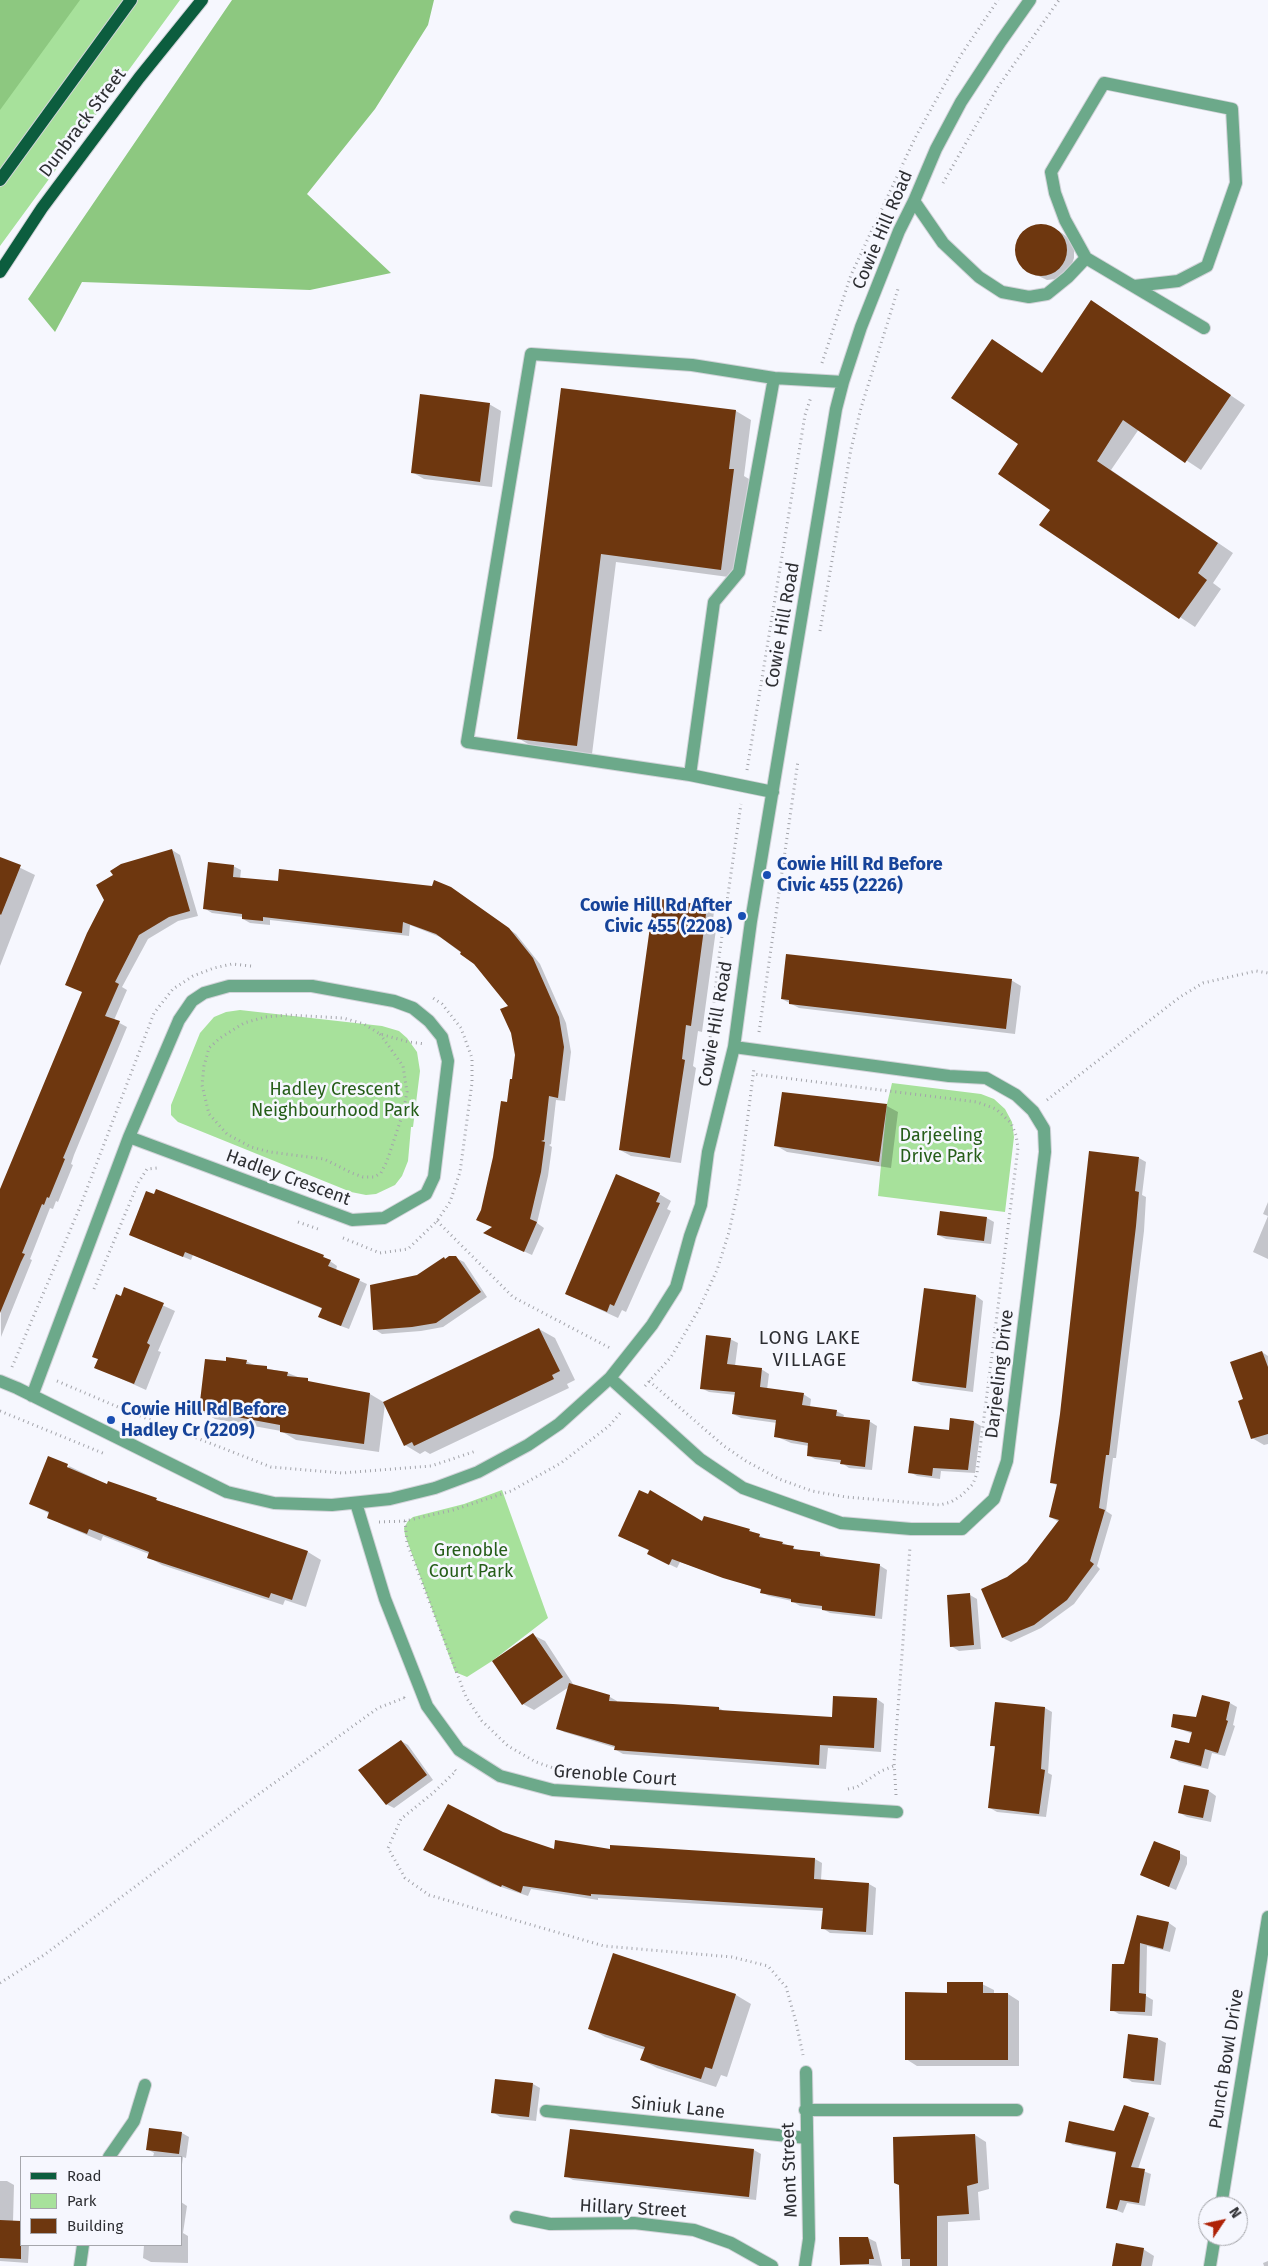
<!DOCTYPE html>
<html>
<head>
<meta charset="utf-8">
<style>
  body { margin:0 }
  #map { position:relative; width:1268px; height:2266px; overflow:hidden; background:#f6f7fe; font-family:"Fira Sans",sans-serif }
  canvas { display:block }
  .legend { position:absolute; left:20px; top:2156px; width:162px; height:90px; box-sizing:border-box; background:#f6f7fe; border:1px solid #a6a7ac; margin:0; padding:6px 9px; list-style:none; font-size:15px; color:#2d2e32 }
  .legend li { display:flex; align-items:center; gap:10px; height:25px }
  .legend b { width:25px; border:1px solid #a6a7ac }
  .north { position:absolute; left:1198px; top:2196px; width:50px; height:50px; box-sizing:border-box; background:#f6f7fe; border:1px solid #a6a7ac; border-radius:50%; rotate:56deg; font-size:14px; font-weight:700; line-height:20px; text-align:center; color:#2d2e32 }
  .north::after { content:''; display:block; margin:auto; width:18px; height:22px; background:#af2207; clip-path:polygon(50% 0,100% 100%,50% 72%,0 100%) }
</style>
</head>
<body>
<div id="map">
<canvas width="1268" height="2266"></canvas>
<ul class="legend">
<li><b style="height:6px;background:#0c5d3e"></b>Road</li>
<li><b style="height:14px;background:#a7e19b"></b>Park</li>
<li><b style="height:14px;background:#6e370f"></b>Building</li>
</ul>
<div class="north">N</div>
</div>
<script>
const ctx = document.querySelector('canvas').getContext('2d');
ctx.lineJoin = 'round';
function fill(path, color) {
  ctx.fillStyle = color;
  ctx.fill(path, 'evenodd');
}
function poly(rows) {
  const path = new Path2D();
  for (const r of rows) {
    if (r.length === 3) {
      path.moveTo(r[0] + r[2], r[1]);
      path.arc(r[0], r[1], r[2], 0, 2 * Math.PI);
      continue;
    }
    path.moveTo(r[0], r[1]);
    for (let i = 2; i < r.length; i += 2) path.lineTo(r[i], r[i + 1]);
  }
  return path;
}
function trace(path, color, width, dash) {
  ctx.strokeStyle = color;
  ctx.lineWidth = width;
  ctx.lineCap = dash ? 'butt' : 'round';
  ctx.setLineDash(dash || []);
  ctx.stroke(path);
}
function label(font, color, halo, rows, align = 'center') {
  ctx.font = font + ' "Fira Sans",sans-serif';
  ctx.lineWidth = 5;
  ctx.setLineDash([]);
  ctx.textBaseline = 'middle';
  ctx.strokeStyle = halo;
  ctx.fillStyle = color;
  for (const [text, x, y, turn = 0] of rows) {
    ctx.save();
    ctx.translate(x, y);
    ctx.rotate((+turn || 0) * Math.PI / 180);
    ctx.textAlign = isNaN(turn) ? turn : align;
    if (halo) ctx.strokeText(text, 0, 0);
    ctx.fillText(text, 0, 0);
    ctx.restore();
  }
}
const green = poly([
  [0,0,180,0,0,246],
  [240,1010,382,1026,399,1031,407,1038,417,1052,420,1071,413,1127,411,1127,408,1161,402,1176,395,1185,376,1194,366,1195,351,1192,178,1122,171,1115,171,1105,200,1033,214,1017,226,1012],
  [892,1083,981,1094,994,1099,1005,1109,1012,1122,1014,1137,1005,1212,878,1196,887,1104],
  [502,1490,548,1618,492,1661,467,1677,455,1672,405,1535,404,1528,408,1521,413,1517,464,1504]
]);
const forest = poly([
  [0,0,80,0,0,110],
  [232,0,434,0,428,25,375,109,307,194,391,273,310,290,82,282,55,332,28,299]
]);
const shadow = poly([
  [1045,225,1062,233,1070,240,1074,249,1074,258,1071,267,1056,279,1047,280,1030,272,1022,266,1016,255,1018,239,1027,229,1035,226],
  [1092,302,1245,405,1201,470,1139,429,1111,470,1233,553,1213,583,1221,589,1195,627,1041,525,1052,509,1020,443,993,341,1043,373],
  [562,389,736,411,751,420,744,476,749,479,736,578,616,562,592,754,533,747,518,738],
  [489,404,501,411,492,487,424,479,412,472],
  [172,850,180,855,198,916,178,921,148,939,122,987,127,990,114,1020,127,1027,74,1155,71,1164,73,1165,58,1202,56,1201,53,1209,50,1208,30,1259,32,1260,1,1337,0,1193],
  [0,858,35,875,0,966],
  [233,866,241,870,240,879,458,893,516,934,540,964,566,1023,571,1052,565,1101,556,1100,551,1144,549,1145,552,1147,548,1176,537,1223,544,1228,532,1255,492,1237,494,1228,482,1210,513,1081,516,1055,510,1006,475,963,440,937,410,925,409,936,270,920,270,925,250,923,243,919,243,917,212,913,204,908],
  [702,906,714,912,713,919,717,922,702,1032,698,1031,693,1066,696,1068,681,1163,631,1156,620,1150],
  [1011,980,1021,986,1015,1034,799,1008,782,999],
  [887,1106,898,1112,891,1168,787,1152,775,1145],
  [1139,1158,1146,1162,1142,1195,1146,1197,1144,1231,1116,1458,1113,1458,1106,1511,1112,1515,1097,1566,1100,1569,1074,1604,1041,1628,1011,1642,1003,1638,982,1589,1007,1579,1028,1562,1059,1522,1050,1517,1058,1486,1051,1482],
  [659,1194,671,1201,667,1209,671,1211,626,1312,622,1310,618,1318,566,1294],
  [1268,1202,1268,1259,1253,1252,1268,1216,1263,1214],
  [987,1218,994,1222,991,1244,946,1239,938,1235],
  [137,1238,323,1256,337,1266,336,1270,367,1284,349,1329,327,1321,323,1309,193,1255,191,1260],
  [456,1258,464,1262,487,1297,443,1327,421,1331,382,1334,374,1329,417,1277,446,1260],
  [125,1288,175,1311,158,1351,161,1352,146,1390,95,1367,99,1360,94,1357],
  [925,1290,976,1296,983,1301,973,1392,921,1385,914,1381],
  [539,1329,555,1338,575,1380,567,1384,569,1388,430,1454,425,1451,420,1454,405,1445,385,1404,379,1452,296,1440,281,1431,215,1419,200,1410,227,1363,246,1361,256,1366,288,1373,315,1384,370,1394,385,1403],
  [730,1339,738,1343,735,1366,761,1369,769,1374,767,1390,803,1394,811,1399,810,1407,836,1411,844,1415,843,1418,869,1421,877,1426,872,1470,849,1468,842,1463,815,1459,808,1455,809,1446,791,1443,775,1436,777,1423,741,1418,733,1414,736,1395,709,1392,701,1388],
  [1262,1352,1268,1356,1268,1444,1264,1445,1252,1438,1245,1400],
  [974,1422,981,1426,975,1473,941,1471,940,1479,917,1476,910,1472],
  [67,1465,66,1474,69,1466,108,1485,156,1500,308,1552,321,1560,306,1607,285,1600,283,1605,162,1565,148,1557,149,1554,103,1536,101,1541,63,1525,49,1517,50,1514,31,1504],
  [703,1523,749,1530,768,1540,783,1543,798,1550,820,1553,827,1558,879,1565,887,1570,882,1619,830,1613,822,1609,800,1606,792,1601,769,1596,761,1592,762,1590,680,1562,677,1568,656,1558,650,1551,619,1536],
  [970,1595,977,1599,981,1649,959,1651,951,1646],
  [533,1635,545,1641,573,1684,571,1685,610,1697,617,1701,617,1703,673,1705,719,1708,724,1711,833,1718,877,1699,884,1704,881,1752,828,1748,826,1769,623,1754,616,1750,616,1748,564,1732,557,1728,569,1687,534,1710,523,1704],
  [1202,1696,1230,1703,1237,1707,1233,1725,1235,1726,1225,1756,1212,1753,1208,1769,1179,1762,1172,1757,1190,1745,1193,1734,1172,1726,1197,1718],
  [1045,1708,1052,1712,1048,1773,1052,1775,1046,1817,997,1812,990,1808,996,1748,991,1745],
  [401,1741,408,1745,433,1780,394,1808,386,1804],
  [1209,1791,1216,1796,1211,1822,1187,1817,1180,1813],
  [503,1833,555,1851,611,1850,815,1859,822,1863,821,1880,869,1884,876,1888,873,1935,830,1933,823,1928,824,1911,598,1898,598,1900,531,1889,528,1896,492,1884,424,1850],
  [1179,1853,1187,1857,1187,1864,1176,1890,1141,1875],
  [1138,1916,1169,1923,1176,1928,1170,1952,1147,1946,1146,1996,1153,2000,1152,2016,1119,2014,1112,2010],
  [614,1955,736,1995,751,2004,727,2077,721,2075,716,2087,657,2068,642,2060,645,2050,605,2037,590,2028],
  [982,1984,994,1990,994,1994,1008,1994,1019,2001,1019,2066,917,2066,906,2059,948,1994],
  [1129,2036,1158,2039,1166,2043,1161,2085,1132,2082,1125,2077],
  [533,2084,540,2088,536,2121,500,2117,493,2112],
  [1124,2106,1155,2118,1138,2169,1151,2174,1145,2206,1127,2203,1123,2213,1108,2207,1117,2153,1073,2145,1066,2141,1115,2132],
  [182,2133,189,2137,186,2158,183,2157,181,2172,181,2157,153,2157,154,2153,147,2149],
  [975,2135,986,2142,989,2189,978,2192,980,2220,948,2222,948,2266,902,2266,900,2185],
  [754,2150,761,2154,756,2200,573,2180,566,2176],
  [0,2181,7,2181,14,2185,13,2222,21,2223,21,2245,29,2245,28,2263,0,2261],
  [181,2202,187,2206,183,2233,188,2236,188,2263,151,2262,143,2258,144,2245,181,2245],
  [868,2238,876,2242,882,2266,841,2264],
  [1143,2249,1154,2256,1152,2266,1113,2266],
  [1268,2261,1268,2266,1264,2266,1263,2263]
]);
const building = poly([
  [1041,250,26],
  [1091,300,1231,395,1185,463,1123,420,1097,461,1218,543,1198,573,1207,580,1179,619,1039,525,1050,510,998,474,1018,444,951,398,992,339,1042,373],
  [561,388,736,410,729,469,734,469,721,570,601,554,577,746,517,739],
  [420,394,490,403,480,482,411,473],
  [172,849,190,911,169,917,139,935,115,982,119,984,105,1016,120,1021,66,1151,63,1158,65,1159,49,1198,47,1197,44,1205,42,1204,22,1253,25,1254,21,1262,0,1313,0,1189,82,992,65,985,87,933,104,900,96,885,113,875,110,871,121,864],
  [0,857,21,865,1,915,0,914],
  [208,862,234,865,233,877,278,881,279,869,432,886,434,880,451,887,509,928,533,958,559,1017,564,1047,558,1098,549,1096,544,1140,541,1141,545,1142,541,1172,530,1219,537,1222,524,1252,483,1233,492,1227,476,1220,481,1210,493,1157,501,1101,507,1102,510,1079,512,1079,515,1055,511,1033,500,1009,508,1006,474,964,460,954,461,952,436,934,403,922,402,933,263,917,263,921,242,919,242,914,203,909],
  [654,898,703,905,701,914,706,914,691,1026,686,1025,682,1059,685,1060,670,1158,619,1150],
  [786,954,1012,979,1006,1029,789,1004,789,1000,781,999],
  [782,1092,887,1104,879,1162,774,1146],
  [1089,1151,1139,1157,1135,1191,1139,1192,1136,1226,1109,1455,1106,1455,1099,1508,1105,1510,1090,1561,1094,1564,1067,1600,1034,1625,1002,1638,981,1589,1007,1577,1027,1562,1059,1520,1049,1517,1057,1484,1050,1483,1060,1414],
  [616,1174,660,1193,656,1202,660,1203,614,1306,610,1304,607,1312,565,1294],
  [156,1189,324,1255,323,1257,331,1260,328,1266,360,1279,341,1326,318,1317,322,1308,185,1252,183,1257,129,1235,146,1191,154,1194],
  [940,1211,987,1217,984,1241,937,1235],
  [449,1256,456,1256,481,1292,436,1323,412,1327,373,1330,370,1285,417,1275,444,1257,445,1259],
  [124,1287,164,1303,147,1343,150,1345,134,1384,94,1368,98,1359,92,1357,116,1294,121,1296],
  [924,1288,976,1295,966,1388,912,1381],
  [539,1328,560,1371,552,1375,554,1379,414,1446,412,1442,404,1446,383,1402],
  [706,1335,731,1338,727,1364,762,1368,760,1387,804,1393,802,1405,837,1410,836,1416,870,1420,865,1467,840,1464,841,1460,807,1456,808,1443,774,1437,776,1420,732,1414,735,1392,700,1389],
  [1262,1351,1268,1367,1268,1434,1251,1439,1238,1401,1243,1399,1230,1362],
  [226,1357,247,1360,246,1364,267,1366,267,1369,288,1372,287,1376,308,1378,308,1381,370,1393,364,1444,280,1432,280,1425,199,1410,205,1359,226,1361],
  [950,1418,974,1421,968,1470,933,1468,932,1476,908,1473,914,1426,949,1430],
  [48,1456,68,1464,67,1467,107,1484,108,1481,157,1498,156,1500,308,1551,292,1600,271,1593,269,1598,147,1558,149,1552,89,1529,87,1534,47,1518,49,1512,29,1504],
  [639,1490,648,1494,650,1490,702,1521,704,1516,750,1529,749,1531,760,1534,759,1537,783,1542,782,1544,794,1546,793,1549,820,1552,820,1556,880,1564,875,1616,822,1610,822,1606,791,1602,791,1599,760,1593,761,1589,723,1578,672,1559,669,1565,647,1554,649,1550,618,1536],
  [970,1593,974,1645,950,1647,947,1595],
  [533,1633,563,1677,522,1705,492,1661],
  [569,1683,610,1695,609,1701,673,1704,719,1707,719,1710,832,1717,833,1696,877,1698,874,1748,820,1745,819,1765,614,1750,615,1746,556,1729],
  [1202,1695,1230,1702,1226,1720,1228,1721,1218,1753,1205,1749,1201,1766,1170,1758,1175,1740,1189,1743,1192,1732,1171,1727,1173,1714,1196,1717],
  [995,1702,1045,1707,1041,1769,1045,1770,1039,1814,988,1808,995,1746,990,1746],
  [401,1740,427,1775,386,1805,358,1770],
  [1184,1785,1209,1790,1203,1818,1178,1813],
  [448,1804,503,1832,554,1849,555,1840,610,1849,610,1845,815,1858,814,1879,869,1883,866,1932,821,1929,823,1908,591,1894,591,1896,523,1886,521,1893,502,1885,501,1887,423,1850],
  [1154,1841,1180,1851,1180,1859,1169,1887,1140,1875],
  [1137,1915,1169,1922,1163,1949,1140,1943,1139,1993,1146,1994,1145,2012,1110,2011,1112,1964,1124,1964],
  [613,1953,736,1994,712,2069,705,2067,701,2079,640,2060,645,2047,588,2029],
  [947,1982,983,1982,983,1993,1008,1993,1008,2060,905,2060,905,1992,947,1993],
  [1128,2034,1158,2038,1154,2081,1123,2078],
  [495,2079,533,2083,529,2117,491,2113],
  [1124,2105,1149,2113,1131,2167,1145,2169,1139,2203,1120,2200,1117,2210,1106,2208,1116,2152,1065,2142,1069,2121,1114,2131],
  [149,2128,182,2132,179,2154,146,2150],
  [570,2129,754,2149,749,2197,564,2177],
  [975,2134,978,2183,967,2186,969,2214,937,2216,937,2266,910,2266,910,2259,901,2259,899,2185,894,2183,893,2137],
  [0,2220,21,2221,21,2259,0,2258],
  [839,2237,868,2237,874,2259,869,2259,869,2264,840,2265],
  [1116,2243,1144,2248,1141,2266,1112,2266]
]);
const path = poly([
  [943,183,998,87,1059,0],
  [822,363,851,275,915,138,961,55,998,0],
  [820,631,851,449,861,408,898,289],
  [747,770,805,415,811,397],
  [759,1032,798,761],
  [380,1034,403,1066,407,1092,403,1113,387,1161,381,1173,374,1177,363,1177,352,1173,324,1159,270,1152,251,1147,227,1134,209,1114,202,1085,204,1066,209,1048,220,1038,244,1023,265,1017,287,1015,343,1018,364,1024,380,1034,409,1042,425,1044],
  [706,1077,718,964,741,804],
  [1047,1100,1180,997,1203,983,1256,971,1268,973],
  [437,1221,513,1297,610,1348],
  [298,1222,321,1230],
  [343,1238,380,1253,408,1249,437,1221,450,1202,460,1172,472,1083,472,1058,461,1028,442,1004,433,998],
  [94,1289,138,1183,147,1169,157,1168],
  [12,1367,80,1207,154,1013,173,989,193,976,214,968,232,964,251,966],
  [57,1381,125,1410,271,1467,342,1473,431,1466,476,1451],
  [649,1381,724,1446,746,1461,779,1479,812,1491,846,1497,940,1505,951,1502,962,1495,973,1484,977,1473,1018,1148,1016,1135,1011,1123,996,1109,977,1102,753,1074],
  [645,1386,671,1357,699,1309,717,1270,729,1232,739,1186,754,1068],
  [0,1411,105,1454],
  [405,1521,407,1543,466,1697,482,1721,508,1746,536,1762,562,1771],
  [379,1522,405,1521,453,1510,511,1491,561,1463,609,1426,622,1411],
  [455,1770,456,1771,433,1793,401,1819,388,1848,405,1878,429,1895,604,1946,732,1957,768,1966,786,1987,796,2022,803,2055],
  [848,1789,857,1787,881,1771,894,1766],
  [896,1795,894,1762,910,1547],
  [0,1983,44,1955,252,1799,378,1708,404,1698,405,1700]
]);
const minor = poly([
  [914,201,943,243,979,277,1002,292,1029,297,1047,294,1068,277,1086,258],
  [1134,286,1178,281,1207,266,1236,183,1232,109,1104,83,1051,172,1055,193,1065,220,1086,258,1204,328],
  [690,775,467,742,531,354,692,365,774,378],
  [773,792,690,775,714,602,739,572,774,378,843,382],
  [610,1378,700,1459,743,1488,841,1523,911,1529,962,1529,994,1499,1007,1461,1045,1152,1044,1129,1033,1111,1016,1095,986,1078,949,1076,734,1047],
  [0,1381,17,1388,227,1492,274,1503,332,1505,390,1499,435,1488,478,1472,528,1445,559,1424,610,1378,652,1325,676,1287,690,1236,701,1205,708,1152,734,1047,751,921,836,409,843,382,861,327,899,231,914,201,936,149,961,102,1001,41,1030,0],
  [32,1396,129,1137,179,1020,192,1001,204,993,229,986,312,986,394,1001,413,1008,429,1021,442,1037,448,1061,434,1177,426,1194,384,1218,352,1220,129,1137],
  [356,1503,385,1599,427,1706,459,1750,500,1776,553,1790,897,1812],
  [805,2110,1017,2110],
  [546,2111,807,2138],
  [109,2157,134,2121,145,2085],
  [1221,2206,1268,1917],
  [516,2217,550,2224,634,2223,694,2230,731,2243,772,2266],
  [80,2266,83,2245],
  [805,2266,809,2239,806,2072],
  [1210,2266,1215,2236]
]);
const major = poly([
  [0,180,131,0],
  [0,272,42,208,139,78,202,0]
]);
const markers = [
  [767,875,5,"#1a4fb4"],
  [742,916,5,"#1a4fb4"],
  [111,1420,5,"#1a4fb4"]
];
const streetNames = [
  ["Dunbrack Street",83,123,-53],
  ["Cowie Hill Road",883,230,-67],
  ["Cowie Hill Road",783,625,-80],
  ["Cowie Hill Road",716,1024,-80],
  ["Hadley Crescent",288,1178,20],
  ["Darjeeling Drive",1000,1374,-83],
  ["Grenoble Court",615,1776,4],
  ["Punch Bowl Drive",1227,2059,-81],
  ["Siniuk Lane",678,2108,6],
  ["Mont Street",790,2170,-92],
  ["Hillary Street",633,2209,3]
];
const transitNames = [
  ["Cowie Hill Rd Before",777,865],
  ["Civic 455 (2226)",777,886],
  ["Cowie Hill Rd After",732,906,"right"],
  ["Civic 455 (2208)",732,927,"right"],
  ["Cowie Hill Rd Before",121,1410],
  ["Hadley Cr (2209)",121,1431]
];
const parkNames = [
  ["Hadley Crescent",335,1090],
  ["Neighbourhood Park",335,1111],
  ["Darjeeling",941,1136],
  ["Drive Park",941,1157],
  ["Grenoble",471,1551],
  ["Court Park",471,1572]
];
const neighbourhoodNames = [
  ["LONG LAKE",810,1339],
  ["VILLAGE",810,1361]
];
fill(green, '#a7e19b');
fill(forest, '#8dc880');
fill(shadow, '#0003');
fill(building, '#6e370f');
trace(minor, '#d2d3d9', 14);
trace(major, '#d2d3d9', 14);
trace(path, '#a3a4aa', 3, [1, 4]);
trace(minor, '#6ca98a', 12);
trace(major, '#0c5d3e', 12);
for (const [x, y, r, color] of markers) {
  const dot = new Path2D();
  dot.arc(x, y, r, 0, 2 * Math.PI);
  ctx.fillStyle = color;
  ctx.fill(dot);
  trace(dot, '#f6f7fe', 2);
}
label('18px', '#2d2e32', '#f6f7fe', streetNames);
label('bold 18px', '#164399', '#f6f7fe', transitNames, 'left');
label('18px', '#255d18', '#f6f7fe', parkNames);
ctx.letterSpacing = '1px';
label('19px', '#2d2e32', '#f6f7fe', neighbourhoodNames);
ctx.letterSpacing = '0px';
</script>
</body>
</html>
